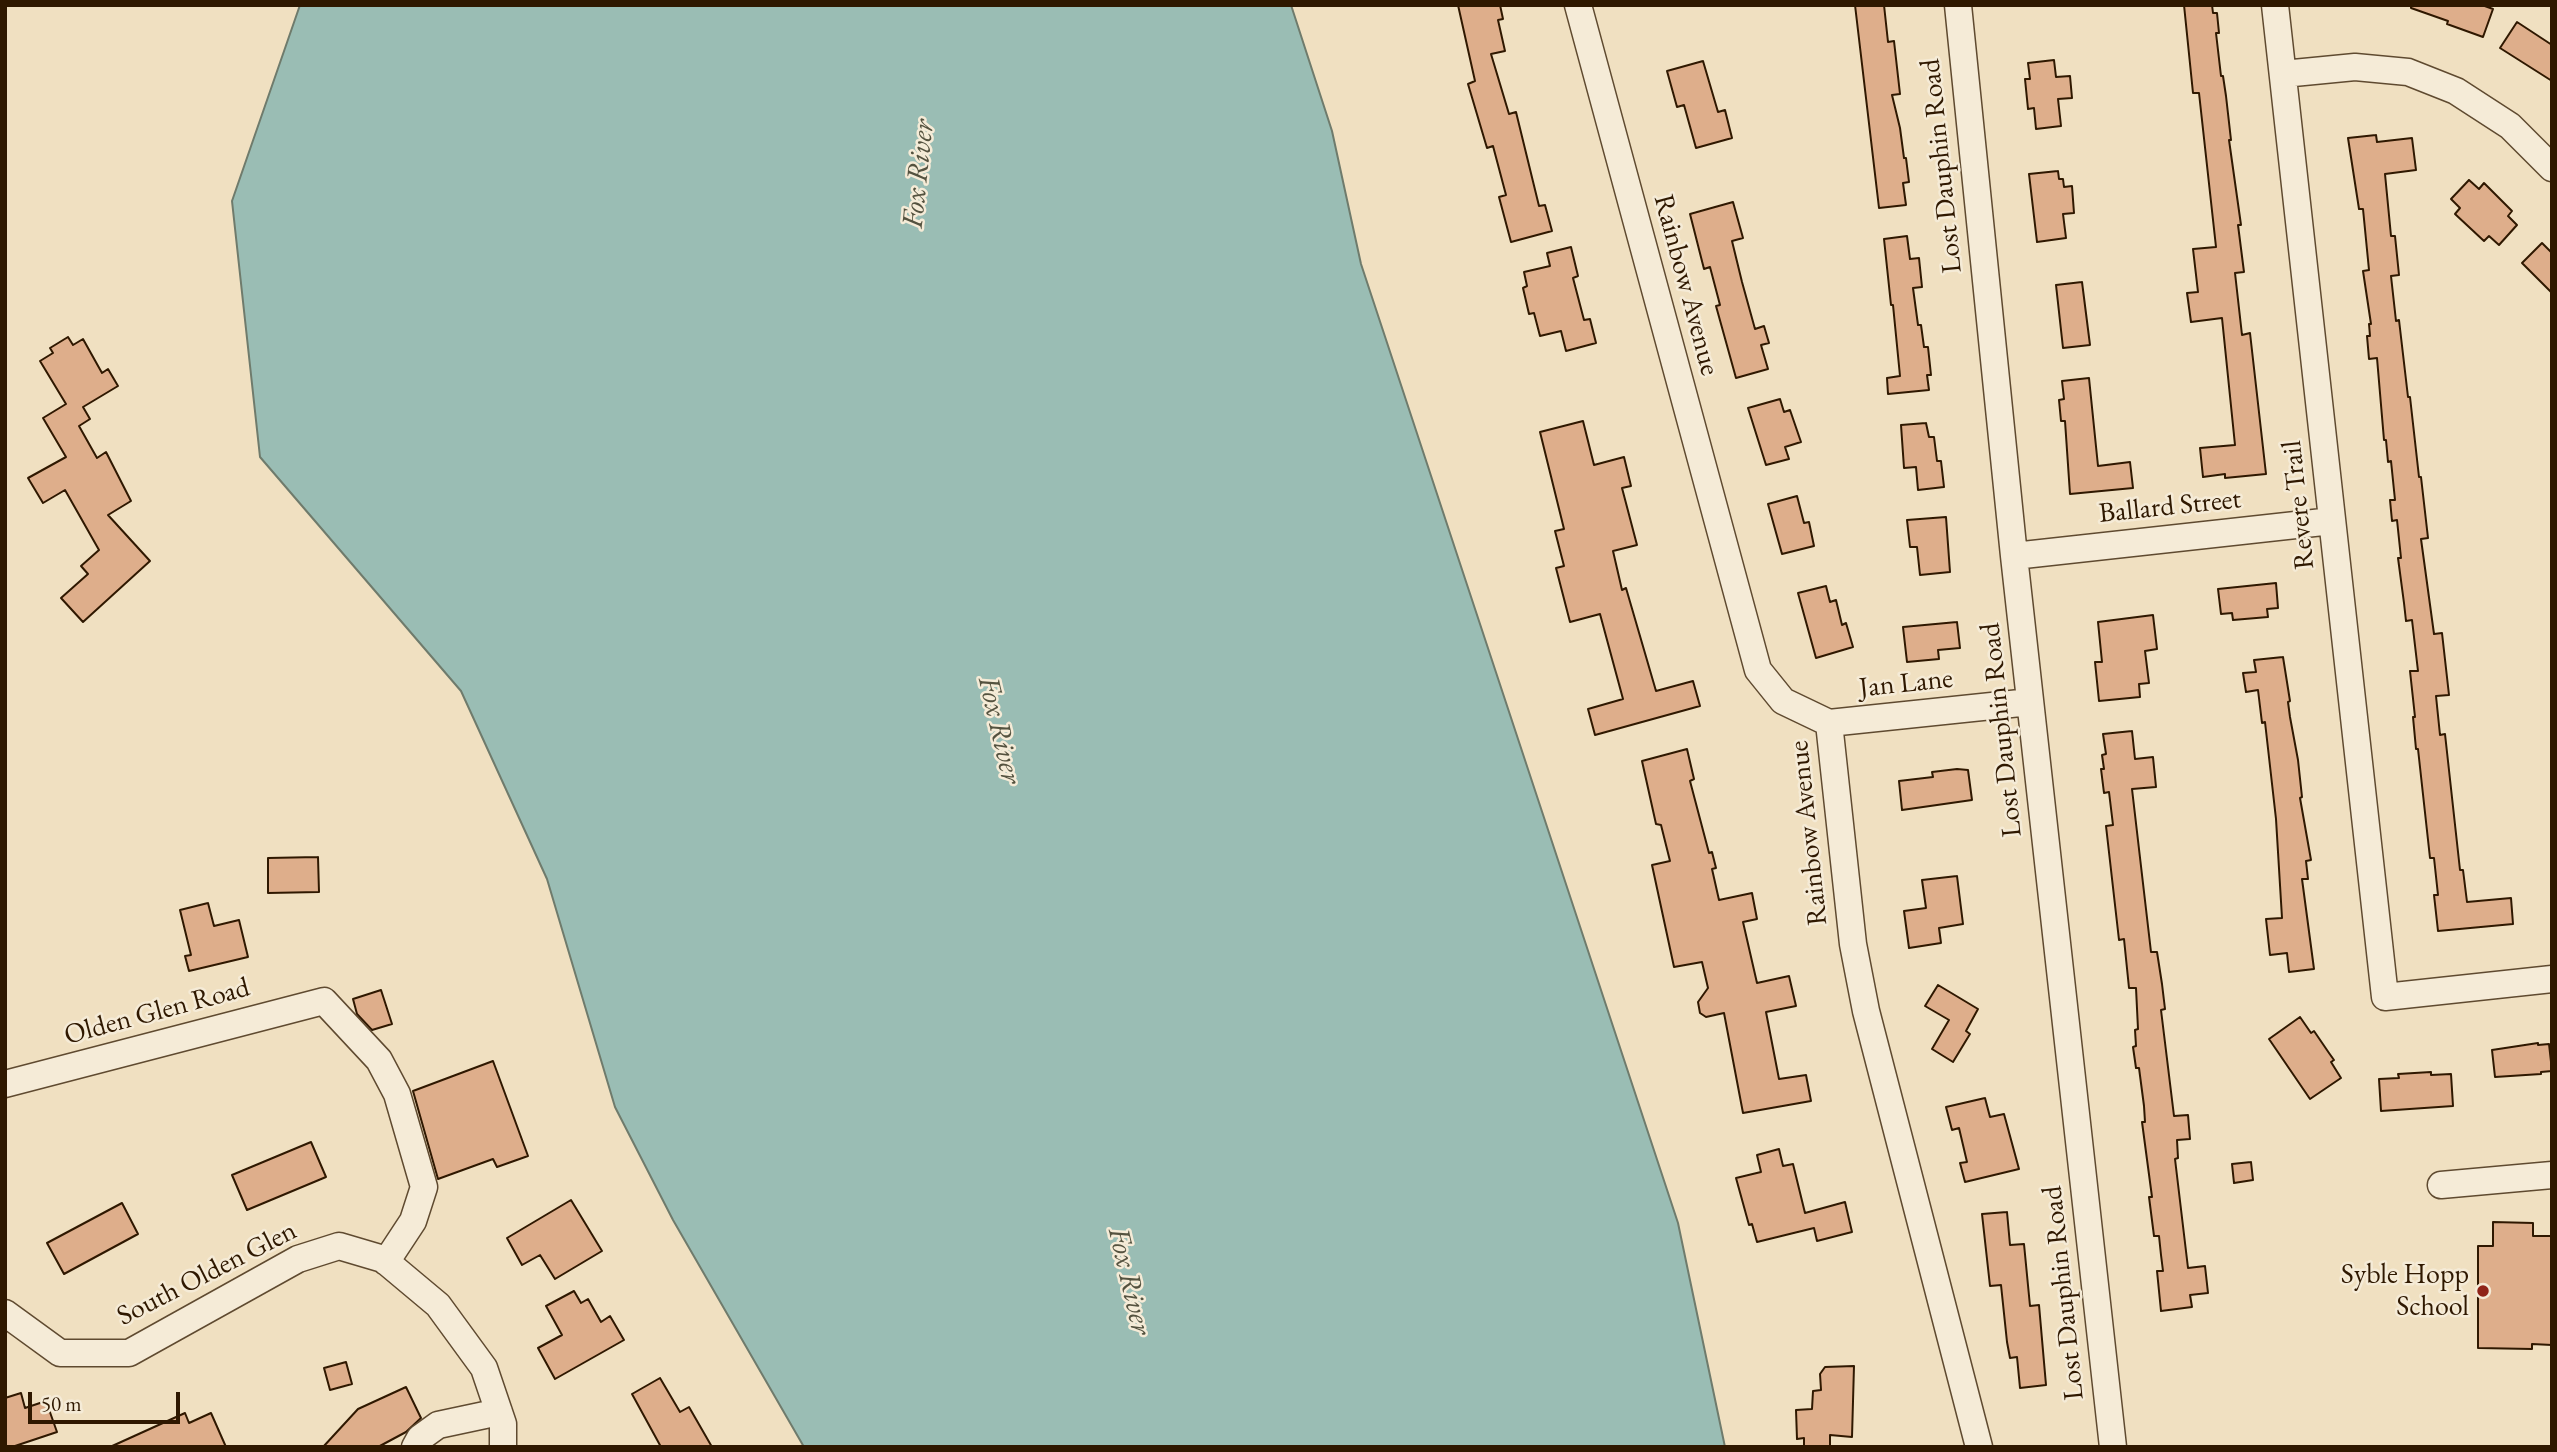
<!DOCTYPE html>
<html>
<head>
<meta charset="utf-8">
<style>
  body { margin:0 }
  #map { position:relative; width:2557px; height:1452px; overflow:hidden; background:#f0e0c1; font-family:"EB Garamond",serif }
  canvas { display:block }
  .frame { position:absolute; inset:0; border:7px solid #2f1800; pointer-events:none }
  .scale { position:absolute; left:28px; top:1392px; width:152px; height:32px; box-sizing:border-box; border:4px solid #2f1800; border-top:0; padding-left:9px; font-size:21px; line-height:24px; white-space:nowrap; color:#2f1800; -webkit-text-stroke:5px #f5ebd7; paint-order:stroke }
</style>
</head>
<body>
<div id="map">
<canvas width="2557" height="1452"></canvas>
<div class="frame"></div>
<div class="scale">50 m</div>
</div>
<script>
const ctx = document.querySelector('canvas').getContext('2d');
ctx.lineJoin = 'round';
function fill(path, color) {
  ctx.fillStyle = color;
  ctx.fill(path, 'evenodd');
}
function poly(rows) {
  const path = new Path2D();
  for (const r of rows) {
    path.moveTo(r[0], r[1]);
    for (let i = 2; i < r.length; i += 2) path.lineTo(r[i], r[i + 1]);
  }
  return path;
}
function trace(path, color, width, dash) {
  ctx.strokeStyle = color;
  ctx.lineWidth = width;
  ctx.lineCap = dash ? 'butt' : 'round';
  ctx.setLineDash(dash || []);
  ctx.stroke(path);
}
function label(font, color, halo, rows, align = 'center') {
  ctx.font = font + ' "EB Garamond",serif';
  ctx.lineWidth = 5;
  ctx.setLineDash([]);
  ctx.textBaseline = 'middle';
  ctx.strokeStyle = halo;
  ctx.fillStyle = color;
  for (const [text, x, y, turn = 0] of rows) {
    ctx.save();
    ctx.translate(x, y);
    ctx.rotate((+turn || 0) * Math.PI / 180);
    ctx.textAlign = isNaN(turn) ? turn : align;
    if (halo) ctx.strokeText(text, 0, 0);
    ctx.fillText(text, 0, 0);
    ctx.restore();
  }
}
const water = poly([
  [300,5,1291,5,1332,131,1361,264,1678,1223,1725,1447,804,1447,673,1220,615,1107,547,879,461,691,260,457,232,201,300,5]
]);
const building = poly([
  [1458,5,1500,5,1503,19,1498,20,1505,51,1491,54,1509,114,1516,112,1539,206,1545,205,1552,231,1511,242,1499,197,1506,195,1493,146,1487,148,1468,84,1475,81,1458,5],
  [1855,5,1884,5,1888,42,1894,41,1900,94,1892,95,1900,128,1904,158,1906,158,1909,182,1903,183,1906,205,1879,208,1855,5],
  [2184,5,2212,5,2213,13,2217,13,2219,33,2216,33,2221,76,2223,76,2226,96,2231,140,2229,140,2241,225,2238,225,2244,272,2235,273,2242,335,2250,333,2266,474,2225,478,2225,474,2203,477,2200,448,2235,445,2222,318,2191,322,2188,300,2187,293,2198,292,2193,249,2216,247,2199,93,2193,93,2184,5],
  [2411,5,2482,5,2493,9,2483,37,2447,24,2448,21,2411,8,2411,5],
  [2517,22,2552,45,2552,81,2500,48,2517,22],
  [2054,60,2056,77,2070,76,2072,98,2058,99,2061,126,2036,129,2034,108,2028,109,2025,79,2030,79,2028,63,2054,60],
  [1703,61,1718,112,1725,110,1732,138,1696,148,1684,105,1677,107,1667,71,1703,61],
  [2376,135,2377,142,2412,138,2416,170,2385,174,2391,236,2395,236,2399,275,2391,276,2396,321,2399,320,2408,397,2410,397,2419,477,2421,477,2428,538,2421,539,2434,634,2442,633,2449,695,2436,696,2440,735,2445,734,2460,870,2463,870,2467,902,2511,898,2513,924,2438,931,2434,895,2438,895,2434,858,2430,858,2418,749,2416,749,2413,717,2415,717,2410,671,2418,671,2412,620,2406,621,2404,603,2398,558,2401,558,2397,520,2392,521,2390,500,2395,500,2391,461,2388,462,2386,440,2384,440,2377,358,2369,359,2367,336,2370,336,2369,324,2371,324,2363,271,2369,270,2363,209,2359,209,2348,138,2376,135],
  [2058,171,2059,179,2063,179,2064,187,2072,186,2074,213,2063,214,2066,238,2037,242,2029,174,2058,171],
  [2469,180,2479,189,2484,183,2512,211,2508,216,2517,225,2499,245,2489,236,2484,241,2455,214,2460,208,2451,199,2469,180],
  [1733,202,1743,238,1732,241,1742,282,1755,329,1764,326,1769,343,1761,345,1768,369,1736,378,1716,306,1720,305,1710,267,1704,269,1690,214,1733,202],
  [1907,236,1910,259,1919,258,1922,287,1913,288,1918,325,1921,325,1924,347,1928,347,1931,375,1927,375,1929,390,1888,394,1887,378,1900,376,1893,305,1891,305,1884,239,1907,236],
  [2542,243,2552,253,2552,293,2522,263,2542,243],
  [1571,247,1578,276,1573,278,1584,320,1590,319,1596,343,1566,351,1561,331,1540,336,1534,313,1529,314,1523,288,1527,286,1524,272,1550,266,1547,253,1571,247],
  [2082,282,2090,345,2063,348,2056,285,2082,282],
  [68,337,73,345,83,339,102,373,108,369,118,386,83,407,90,419,79,426,97,458,106,452,131,501,108,515,150,561,83,622,61,598,88,574,81,566,99,550,65,490,43,503,28,478,66,457,43,418,66,404,40,361,53,353,50,348,68,337],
  [2089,378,2098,466,2130,462,2133,488,2070,494,2065,421,2061,421,2059,400,2064,399,2062,381,2089,378],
  [1780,399,1784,412,1790,410,1801,442,1785,447,1789,459,1766,465,1748,408,1780,399],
  [1583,421,1594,465,1624,457,1631,486,1622,488,1637,545,1613,551,1622,590,1626,588,1656,691,1693,681,1700,706,1595,735,1588,709,1623,699,1600,614,1570,622,1556,568,1564,566,1555,531,1564,529,1540,432,1583,421],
  [1926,423,1929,437,1934,437,1937,461,1941,461,1944,487,1918,490,1916,467,1904,468,1901,425,1926,423],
  [1797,496,1804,523,1809,522,1814,546,1782,554,1768,504,1797,496],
  [1946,517,1950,572,1920,575,1917,547,1910,547,1907,520,1946,517],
  [2276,583,2278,608,2267,609,2268,617,2233,620,2232,613,2221,614,2218,589,2276,583],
  [1826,586,1830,602,1836,600,1842,625,1846,623,1853,647,1816,658,1798,593,1826,586],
  [2153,615,2157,649,2145,651,2149,683,2139,684,2140,697,2099,701,2095,662,2102,662,2098,622,2153,615],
  [1957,622,1960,648,1938,650,1939,659,1907,662,1903,627,1957,622],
  [2283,657,2290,701,2288,702,2290,717,2298,760,2302,797,2300,798,2311,860,2306,861,2308,879,2302,879,2314,969,2289,972,2287,953,2270,955,2266,919,2282,918,2276,819,2265,722,2262,723,2258,690,2246,692,2243,673,2256,672,2254,660,2283,657],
  [2132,731,2135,759,2153,757,2156,787,2132,789,2151,952,2157,952,2162,984,2165,1009,2161,1010,2174,1116,2188,1115,2190,1139,2177,1140,2178,1158,2175,1159,2188,1268,2205,1266,2208,1293,2190,1295,2192,1307,2161,1311,2157,1271,2163,1271,2161,1255,2159,1236,2154,1236,2149,1197,2152,1197,2142,1122,2145,1122,2144,1106,2139,1068,2136,1068,2133,1047,2136,1046,2135,1030,2138,1029,2136,988,2129,988,2124,939,2119,940,2106,826,2113,825,2109,792,2104,793,2101,769,2104,769,2102,755,2106,754,2103,734,2132,731],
  [1687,749,1694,779,1690,781,1709,853,1712,852,1716,868,1712,869,1719,900,1752,893,1757,919,1743,922,1757,983,1789,976,1796,1006,1766,1012,1779,1079,1806,1075,1811,1101,1743,1113,1724,1013,1706,1017,1700,1013,1698,1002,1708,988,1702,962,1674,967,1652,865,1670,861,1661,825,1656,824,1642,761,1687,749],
  [1957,769,1968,770,1972,800,1902,810,1899,781,1933,777,1932,772,1957,769],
  [318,857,319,892,268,893,268,858,318,857],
  [1957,876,1963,924,1939,928,1941,943,1909,948,1904,911,1926,908,1922,880,1957,876],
  [208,903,214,926,239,920,248,957,189,971,185,956,191,955,180,910,208,903],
  [1938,985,1978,1009,1966,1031,1970,1034,1953,1062,1932,1049,1949,1020,1925,1006,1938,985],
  [381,990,392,1024,372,1030,357,1014,353,999,381,990],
  [2300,1017,2311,1033,2314,1031,2329,1053,2334,1060,2331,1062,2341,1078,2310,1099,2269,1039,2300,1017],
  [2538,1043,2538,1045,2549,1044,2552,1071,2541,1072,2541,1074,2495,1077,2492,1050,2538,1043],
  [493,1061,528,1156,497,1167,493,1159,438,1179,413,1091,493,1061],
  [2431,1072,2431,1075,2451,1074,2453,1106,2381,1111,2379,1079,2399,1078,2398,1074,2431,1072],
  [1985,1098,1990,1117,2004,1114,2019,1169,1965,1182,1960,1163,1967,1162,1959,1128,1952,1130,1946,1107,1985,1098],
  [311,1142,326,1177,247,1210,232,1175,311,1142],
  [1779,1149,1783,1166,1793,1164,1805,1213,1845,1202,1852,1232,1817,1241,1814,1228,1757,1242,1752,1224,1749,1225,1736,1178,1761,1172,1757,1155,1779,1149],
  [2251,1162,2253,1180,2234,1183,2232,1164,2251,1162],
  [571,1200,602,1251,555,1279,540,1255,522,1265,507,1238,571,1200],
  [122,1203,138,1234,64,1274,47,1243,122,1203],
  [2007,1212,2010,1245,2024,1244,2030,1306,2039,1305,2046,1385,2020,1388,2017,1357,2010,1358,2007,1342,2001,1285,1990,1286,1982,1214,2007,1212],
  [2493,1222,2533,1223,2533,1236,2552,1236,2552,1345,2532,1344,2532,1349,2478,1348,2478,1246,2493,1246,2493,1222],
  [574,1291,581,1303,588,1299,601,1322,610,1316,624,1340,555,1379,538,1348,562,1335,546,1306,574,1291],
  [346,1362,352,1384,330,1390,324,1368,346,1362],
  [1854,1366,1852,1437,1830,1435,1830,1447,1804,1447,1804,1438,1797,1439,1796,1410,1812,1409,1813,1391,1821,1390,1820,1374,1825,1367,1854,1366],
  [660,1378,680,1412,689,1407,712,1447,661,1447,632,1394,660,1378],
  [406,1387,421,1418,406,1432,378,1447,323,1447,358,1409,406,1387],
  [21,1393,25,1408,46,1401,57,1432,12,1447,5,1447,5,1398,21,1393],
  [185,1413,189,1423,211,1413,226,1447,110,1447,185,1413]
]);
const minor = poly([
  [1578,5,1758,670,1783,701,1829,723],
  [1958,5,2014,556,2113,1447],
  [2275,5,2385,997,2552,979],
  [2283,74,2355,67,2408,72,2456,91,2510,126,2552,168],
  [2014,556,2332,521],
  [1829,723,1853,944,1866,1011,1979,1447],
  [1829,723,2030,702],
  [5,1084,324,1001,379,1060,397,1094,424,1187,413,1221,386,1262],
  [2441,1185,2552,1175],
  [5,1313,60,1353,129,1353,298,1259,339,1246,383,1259,438,1305,484,1368,503,1424,503,1447],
  [415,1447,420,1438,438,1425,499,1412]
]);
const markers = [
  [2483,1291,7,"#8f2418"]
];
const streetNames = [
  ["Lost Dauphin Road",1942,166,-96],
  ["Rainbow Avenue",1686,285,75],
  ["Revere Trail",2299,505,-96],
  ["Ballard Street",2170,507,-6],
  ["Jan Lane",1906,684,-6],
  ["Lost Dauphin Road",2002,730,-96],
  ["Rainbow Avenue",1809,833,-96],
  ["Olden Glen Road",157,1012,-15],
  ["South Olden Glen",207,1274,-27],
  ["Lost Dauphin Road",2064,1293,-96]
];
const poiNames = [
  ["Syble Hopp",2469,1275],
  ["School",2469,1307]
];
const waterNames = [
  ["Fox River",919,174,-84],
  ["Fox River",999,730,77],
  ["Fox River",1129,1281,77]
];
fill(water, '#9abdb4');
trace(water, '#6f7b6c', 2);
fill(building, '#deae8b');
trace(building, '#2f1800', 2);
trace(minor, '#5f4a30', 29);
trace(minor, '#f5ebd7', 26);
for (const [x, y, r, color] of markers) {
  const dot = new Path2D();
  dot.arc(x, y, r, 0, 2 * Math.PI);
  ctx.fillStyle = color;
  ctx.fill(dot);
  trace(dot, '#f5ebd7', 2.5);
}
label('28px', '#2f1800', '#f5ebd7', streetNames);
label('28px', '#2f1800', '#f5ebd7', poiNames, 'right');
label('italic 30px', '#54523f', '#f5ebd7', waterNames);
</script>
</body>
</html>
